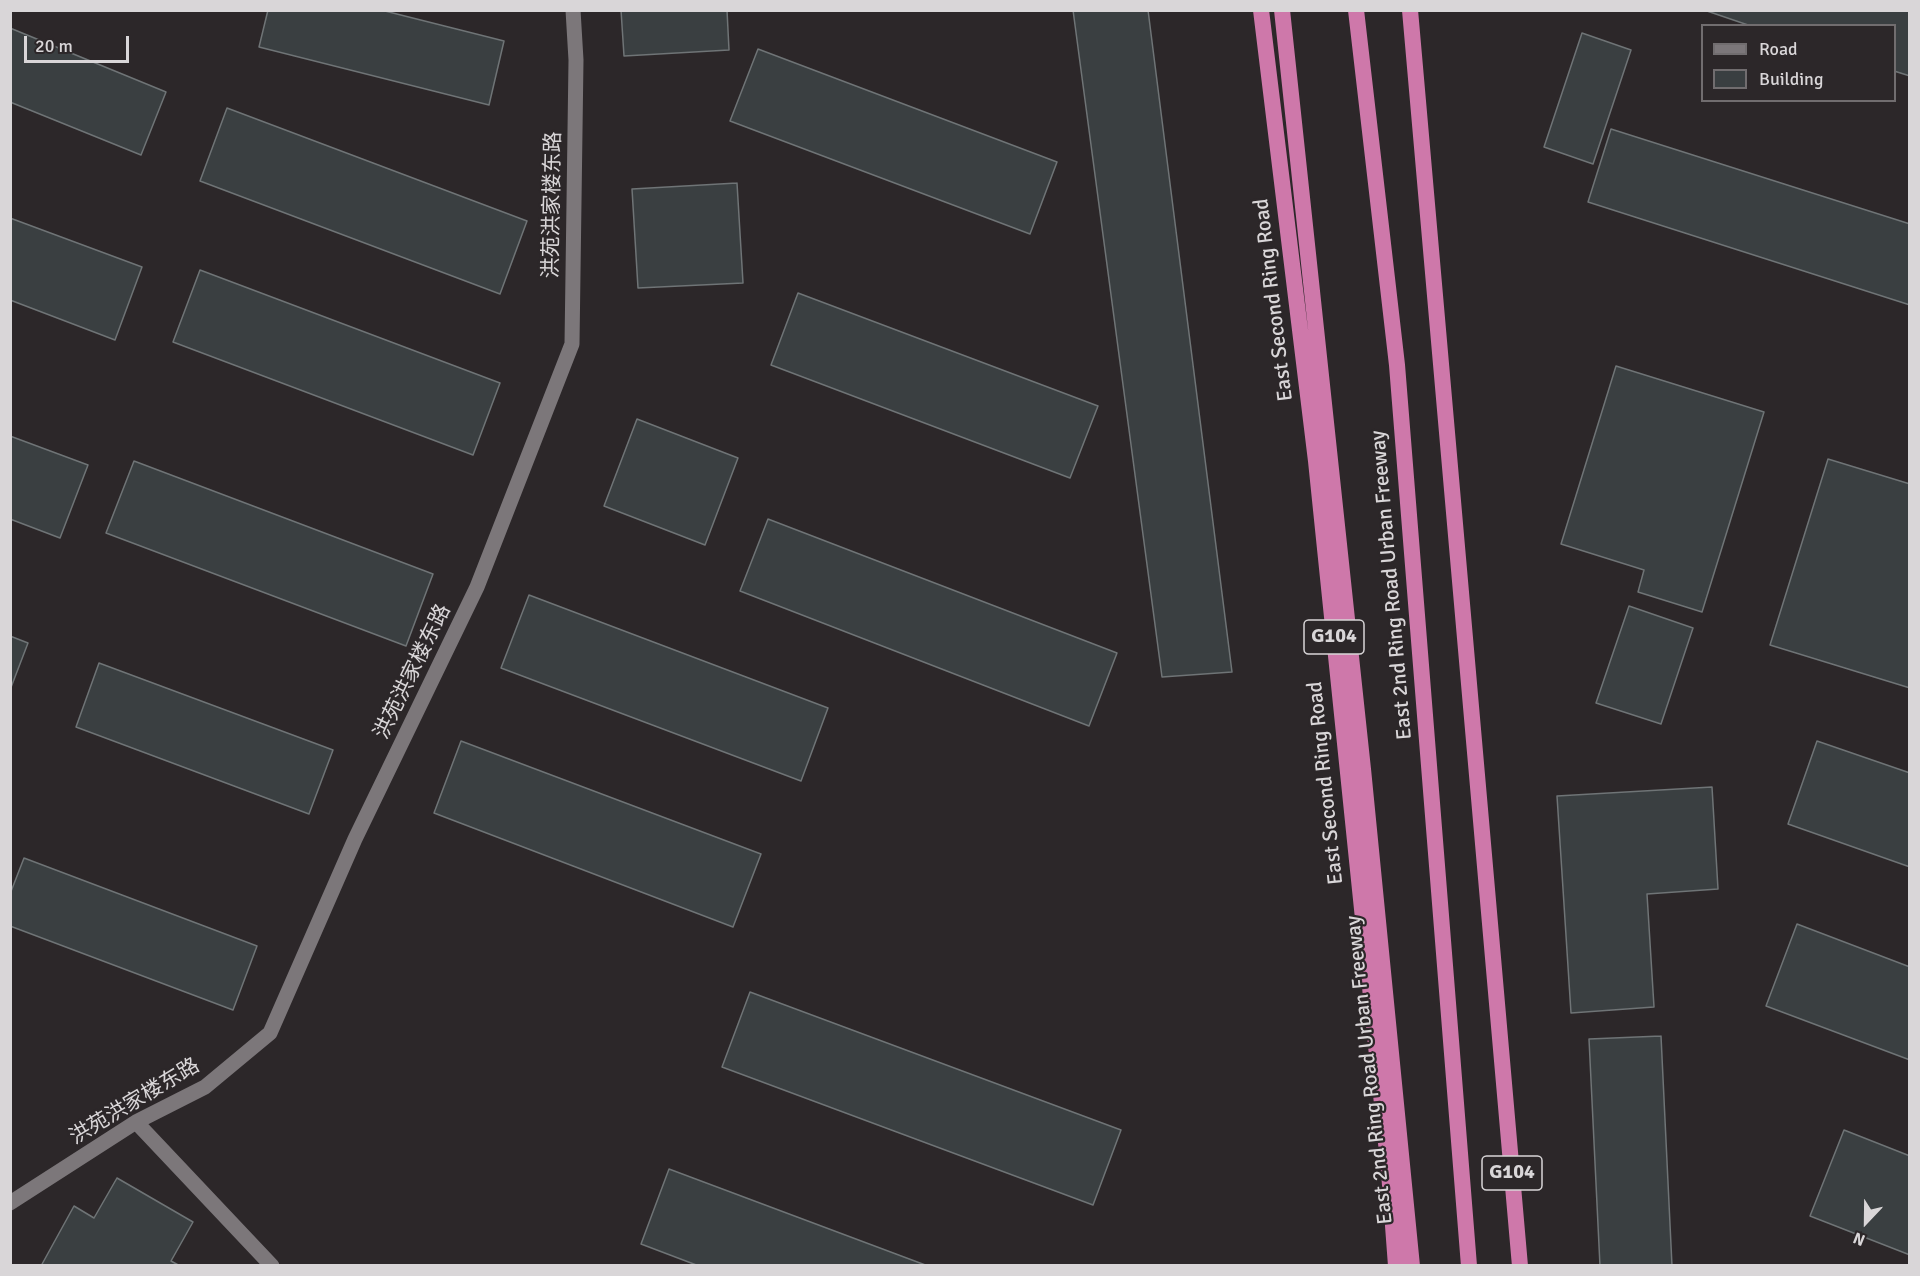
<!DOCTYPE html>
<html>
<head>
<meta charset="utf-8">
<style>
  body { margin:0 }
  #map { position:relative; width:1920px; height:1276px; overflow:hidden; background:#2c2729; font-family:Signika,sans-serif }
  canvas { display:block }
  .frame { position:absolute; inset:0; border:12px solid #d9d6d8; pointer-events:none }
  .legend { position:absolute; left:1701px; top:24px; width:195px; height:78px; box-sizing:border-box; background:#2c2729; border:2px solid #716d6f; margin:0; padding:8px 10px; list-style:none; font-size:18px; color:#d9d6d8 }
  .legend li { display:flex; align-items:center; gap:12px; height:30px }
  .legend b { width:30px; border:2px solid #716d6f }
  .north { position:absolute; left:1836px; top:1192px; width:60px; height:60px; -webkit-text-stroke:4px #2c2729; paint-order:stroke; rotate:202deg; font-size:16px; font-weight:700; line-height:24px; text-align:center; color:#d9d6d8 }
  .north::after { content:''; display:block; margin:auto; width:21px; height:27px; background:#d9d6d8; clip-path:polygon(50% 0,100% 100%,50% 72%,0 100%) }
  .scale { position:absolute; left:24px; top:36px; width:105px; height:27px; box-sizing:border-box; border:3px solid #d9d6d8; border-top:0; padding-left:8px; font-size:18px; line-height:21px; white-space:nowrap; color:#d9d6d8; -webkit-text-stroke:4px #2c2729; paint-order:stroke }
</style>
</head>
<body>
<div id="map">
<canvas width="1920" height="1276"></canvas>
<div class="frame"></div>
<ul class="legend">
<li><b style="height:8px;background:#7c777a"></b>Road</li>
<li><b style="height:16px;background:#3a3f41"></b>Building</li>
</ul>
<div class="north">N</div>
<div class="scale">20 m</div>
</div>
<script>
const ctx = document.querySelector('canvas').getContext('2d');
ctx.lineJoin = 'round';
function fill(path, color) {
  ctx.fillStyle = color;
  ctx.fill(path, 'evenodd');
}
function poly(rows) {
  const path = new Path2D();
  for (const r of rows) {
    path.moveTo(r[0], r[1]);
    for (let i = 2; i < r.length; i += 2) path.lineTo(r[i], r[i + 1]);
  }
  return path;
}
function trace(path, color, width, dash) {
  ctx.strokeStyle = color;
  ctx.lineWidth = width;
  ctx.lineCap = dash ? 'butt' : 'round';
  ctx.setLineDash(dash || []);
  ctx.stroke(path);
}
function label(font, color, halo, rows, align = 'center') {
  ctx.font = font + ' Signika,"Noto Sans SC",sans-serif';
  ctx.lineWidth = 4.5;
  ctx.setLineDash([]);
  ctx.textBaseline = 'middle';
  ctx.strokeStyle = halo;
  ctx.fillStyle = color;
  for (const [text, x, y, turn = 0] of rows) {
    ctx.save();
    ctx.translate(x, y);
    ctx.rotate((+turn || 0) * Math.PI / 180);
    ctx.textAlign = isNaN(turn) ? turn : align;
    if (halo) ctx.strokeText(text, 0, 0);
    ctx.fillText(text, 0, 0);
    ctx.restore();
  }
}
const building = poly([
  [268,10,381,10,504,41,489,105,259,47,268,10],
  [621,10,727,10,729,50,624,56,621,10],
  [1073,10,1148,10,1232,672,1162,677,1073,10],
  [1704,10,1910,10,1910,76,1894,71,1894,26,1751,26,1704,10],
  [10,28,166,92,141,155,10,102,10,28],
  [1582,33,1631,50,1593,164,1544,147,1582,33],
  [758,49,1057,162,1030,234,730,121,758,49],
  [227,108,527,221,500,294,200,181,227,108],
  [1611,129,1910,224,1910,305,1588,202,1611,129],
  [737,183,743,283,638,288,632,189,737,183],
  [10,218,142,267,115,340,10,300,10,218],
  [200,270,500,383,473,455,173,342,200,270],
  [798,293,1098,406,1070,478,771,365,798,293],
  [1616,366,1764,412,1702,612,1638,592,1644,570,1561,544,1616,366],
  [637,419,738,458,705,545,604,506,637,419],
  [10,436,88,465,60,538,10,519,10,436],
  [1828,459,1910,484,1910,688,1770,645,1828,459],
  [134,461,433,574,406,646,106,533,134,461],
  [768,519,1117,653,1089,726,740,591,768,519],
  [529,595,828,708,801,781,501,668,529,595],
  [1629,606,1693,628,1661,724,1596,703,1629,606],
  [10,636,28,643,10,690,10,636],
  [99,663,333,750,309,814,76,727,99,663],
  [461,741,761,854,733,927,434,813,461,741],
  [1817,741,1910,773,1910,867,1788,824,1817,741],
  [1712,787,1718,889,1647,894,1654,1007,1571,1013,1557,796,1712,787],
  [24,858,257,946,233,1010,10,926,10,894,24,858],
  [1797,924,1910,967,1910,1060,1766,1006,1797,924],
  [750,992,1121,1130,1093,1205,722,1067,750,992],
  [1661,1036,1672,1266,1600,1266,1589,1039,1661,1036],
  [1844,1130,1910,1156,1910,1255,1810,1216,1844,1130],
  [669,1169,928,1266,699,1266,641,1244,669,1169],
  [117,1178,193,1222,171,1261,180,1266,41,1266,74,1206,94,1218,117,1178]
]);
const minor = poly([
  [136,1122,272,1266],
  [10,1203,136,1122,205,1087,270,1033,355,839,477,587,572,344,576,60,573,10]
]);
const trunk = poly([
  [1261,10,1316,461,1389,1172,1396,1266],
  [1282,10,1363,769,1412,1266],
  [1356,10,1397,365,1469,1266],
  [1410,10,1520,1266]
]);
const shields = [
  [1334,637,60],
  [1512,1173,60]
];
const shieldNames = [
  ["G104",1334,637],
  ["G104",1512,1173]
];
const streetNames = [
  ["洪苑洪家楼东路",553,205,-89],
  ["East Second Ring Road",1274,300,-97],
  ["East 2nd Ring Road Urban Freeway",1392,585,-95],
  ["洪苑洪家楼东路",413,672,-64],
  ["East Second Ring Road",1326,783,-96],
  ["East 2nd Ring Road Urban Freeway",1370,1070,-96],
  ["洪苑洪家楼东路",135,1102,-31]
];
fill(building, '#3a3f41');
trace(building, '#6f7476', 1.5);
trace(minor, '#7c777a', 15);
trace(trunk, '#ce78aa', 16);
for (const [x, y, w] of shields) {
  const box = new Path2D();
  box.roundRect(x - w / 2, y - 17, w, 34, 4.5);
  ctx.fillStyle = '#2c2729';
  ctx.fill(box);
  trace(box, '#d9d6d8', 1.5);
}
label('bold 20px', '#d9d6d8', null, shieldNames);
label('21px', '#d9d6d8', '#2c2729', streetNames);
</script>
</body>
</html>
